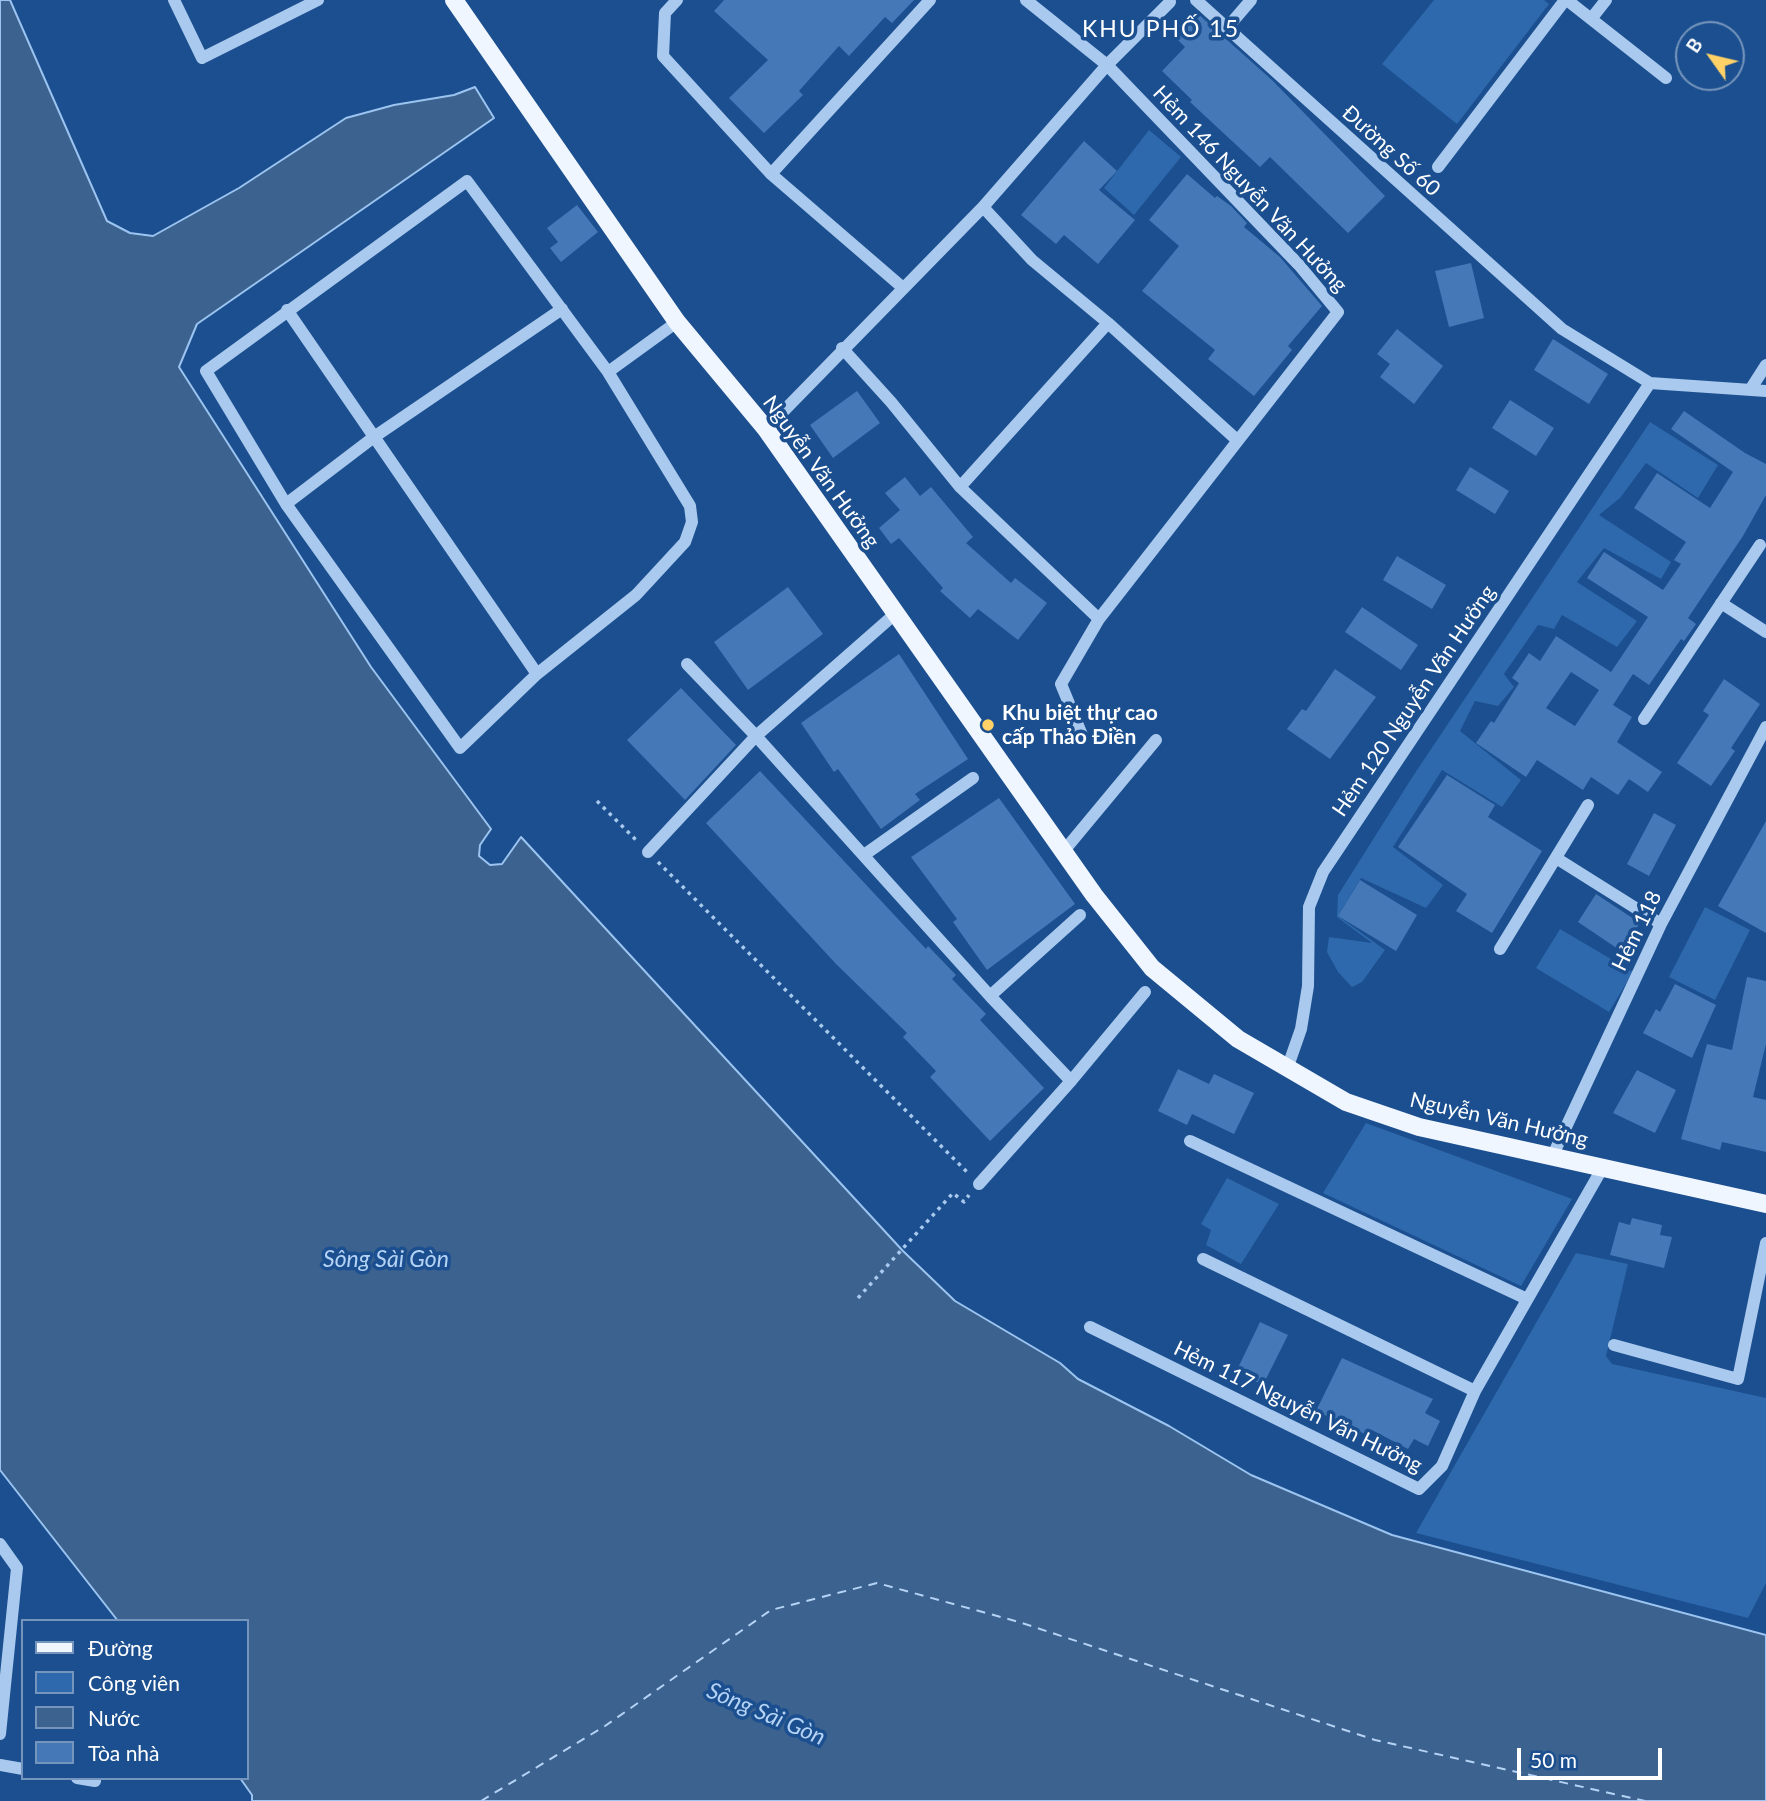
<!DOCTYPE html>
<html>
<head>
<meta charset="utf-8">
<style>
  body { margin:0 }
  #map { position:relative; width:1766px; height:1801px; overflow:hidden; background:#1b4f8f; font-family:Lato,sans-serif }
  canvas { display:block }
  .legend { position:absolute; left:21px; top:1619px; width:228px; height:161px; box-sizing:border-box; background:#1b4f8f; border:2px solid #7695bc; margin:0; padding:9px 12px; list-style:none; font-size:21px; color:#fff }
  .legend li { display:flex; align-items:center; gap:14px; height:35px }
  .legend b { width:35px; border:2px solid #7695bc }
  .north { position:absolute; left:1675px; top:21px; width:70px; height:70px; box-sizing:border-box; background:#1b4f8f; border:2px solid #7695bc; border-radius:50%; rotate:304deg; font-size:19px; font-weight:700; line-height:28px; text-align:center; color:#fff }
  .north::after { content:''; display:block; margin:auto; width:24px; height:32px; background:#ffd166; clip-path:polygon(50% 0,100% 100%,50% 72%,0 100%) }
  .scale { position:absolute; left:1517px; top:1748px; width:145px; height:32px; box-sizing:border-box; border:4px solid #fff; border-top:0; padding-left:9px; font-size:21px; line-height:24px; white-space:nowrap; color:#fff; -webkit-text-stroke:5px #1b4f8f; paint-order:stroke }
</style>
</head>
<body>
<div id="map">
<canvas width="1766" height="1801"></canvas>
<ul class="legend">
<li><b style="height:9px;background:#f0f6ff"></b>Đường</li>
<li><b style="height:19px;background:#2e69ad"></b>Công viên</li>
<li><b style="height:19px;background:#3c6290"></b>Nước</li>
<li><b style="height:19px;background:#4478b7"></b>Tòa nhà</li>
</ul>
<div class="north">B</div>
<div class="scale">50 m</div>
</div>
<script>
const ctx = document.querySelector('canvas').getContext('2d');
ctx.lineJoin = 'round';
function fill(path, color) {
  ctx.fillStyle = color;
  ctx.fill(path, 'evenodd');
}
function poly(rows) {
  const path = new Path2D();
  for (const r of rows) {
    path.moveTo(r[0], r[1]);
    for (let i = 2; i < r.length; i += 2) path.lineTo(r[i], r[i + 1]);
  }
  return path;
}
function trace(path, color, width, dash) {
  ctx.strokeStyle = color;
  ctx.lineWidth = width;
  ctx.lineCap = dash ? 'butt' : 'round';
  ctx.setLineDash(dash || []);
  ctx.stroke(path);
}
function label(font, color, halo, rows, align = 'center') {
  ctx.font = font + ' Lato,sans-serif';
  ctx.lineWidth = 7;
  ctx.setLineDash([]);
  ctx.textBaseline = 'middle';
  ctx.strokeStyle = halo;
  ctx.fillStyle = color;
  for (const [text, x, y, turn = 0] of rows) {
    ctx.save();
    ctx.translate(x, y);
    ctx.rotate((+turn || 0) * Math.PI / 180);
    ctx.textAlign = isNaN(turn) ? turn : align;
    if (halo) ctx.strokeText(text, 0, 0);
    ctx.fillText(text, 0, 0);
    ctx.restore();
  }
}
const green = poly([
  [1434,0,1544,0,1549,4,1457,124,1382,64],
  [1149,130,1181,157,1134,215,1104,188],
  [1650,422,1718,465,1698,498,1646,463,1620,498,1599,515,1671,562,1661,579,1604,548,1577,582,1637,621,1617,647,1562,615,1554,629,1538,625,1504,674,1514,687,1498,706,1475,701,1460,731,1521,780,1502,807,1442,770,1393,847,1443,885,1426,908,1361,878,1338,916,1385,950,1362,982,1352,987,1338,972,1327,952,1329,937,1372,943,1337,917,1338,895,1413,776],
  [1705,907,1750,930,1715,1000,1669,977],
  [1560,929,1633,972,1609,1012,1536,968],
  [1366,1123,1572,1199,1521,1286,1323,1193],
  [1227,1178,1279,1204,1241,1264,1206,1245,1211,1230,1201,1224],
  [1576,1253,1628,1264,1606,1356,1612,1364,1766,1398,1766,1583,1748,1618,1416,1533]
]);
const water = poly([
  [0,0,10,0,107,221,130,233,153,236,239,188,346,118,394,105,454,95,475,87,494,118,197,324,179,367,371,667,491,829,480,845,479,856,490,865,502,864,521,837,903,1251,955,1301,1060,1363,1078,1379,1169,1426,1251,1475,1392,1535,1766,1635,1766,1801,252,1801,252,1795,240,1778,247,1778,247,1621,118,1621,0,1470,0,0]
]);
const ferry = poly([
  [481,1801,605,1726,771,1610,877,1583,1019,1622,1375,1740,1645,1801]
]);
const building = poly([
  [724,0,914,0,892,23,885,17,849,56,839,46,799,91,803,95,764,133,729,98,768,60,714,11],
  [1197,13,1273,81,1385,196,1348,233,1270,157,1260,167,1190,102,1192,100,1162,71,1185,47,1174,36],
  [1084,141,1117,171,1099,190,1135,220,1098,264,1064,235,1056,244,1021,215],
  [1187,174,1215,198,1217,196,1231,206,1247,223,1244,227,1280,257,1322,306,1288,346,1292,350,1254,396,1208,359,1215,350,1142,291,1179,246,1149,220],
  [577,205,598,232,561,262,550,248,558,242,547,228],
  [1471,263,1484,318,1449,327,1435,271],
  [1397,329,1443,366,1414,404,1380,377,1390,364,1377,354],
  [1553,339,1608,374,1589,404,1534,370],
  [857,391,880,423,833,458,810,425],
  [1510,400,1554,428,1536,456,1492,428],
  [1684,411,1745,453,1766,464,1766,495,1743,536,1688,618,1696,624,1684,641,1681,639,1649,685,1633,674,1613,705,1632,717,1617,742,1662,772,1648,792,1629,779,1618,795,1591,777,1583,790,1537,760,1526,777,1476,743,1491,721,1494,723,1519,683,1512,678,1529,653,1540,661,1556,636,1611,672,1648,617,1587,578,1604,552,1663,590,1681,564,1674,560,1686,542,1634,508,1657,473,1710,508,1733,472,1671,429],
  [1571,672,1599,690,1575,726,1546,708],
  [1470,467,1509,491,1495,514,1456,490],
  [905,477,920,496,931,487,973,537,966,543,1011,583,1015,578,1047,603,1018,640,978,609,970,618,940,591,943,588,899,538,891,544,879,528,900,510,885,493],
  [1397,556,1446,585,1432,609,1383,580],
  [788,587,823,634,748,690,714,642],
  [1362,607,1418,645,1401,670,1345,632],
  [899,654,968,759,915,794,920,800,881,829,838,769,834,772,801,723],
  [1335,669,1376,697,1330,759,1287,729,1302,709,1306,711],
  [1724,679,1760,704,1731,748,1735,751,1711,786,1677,763,1709,715,1703,711],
  [681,688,736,745,685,800,627,740],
  [760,771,926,949,928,946,956,975,952,979,986,1014,980,1020,1044,1088,990,1141,930,1077,936,1071,903,1037,907,1033,836,964,706,823],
  [1447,775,1495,805,1488,817,1542,851,1492,933,1456,911,1467,894,1398,847],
  [999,798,1075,904,987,970,953,922,957,919,911,857],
  [1654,813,1676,825,1649,876,1627,864],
  [1766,821,1766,933,1718,906],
  [1360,880,1417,915,1396,951,1338,916],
  [1596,894,1640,923,1621,951,1578,922],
  [1747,977,1766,981,1766,1044,1753,1097,1766,1100,1766,1152,1722,1142,1720,1150,1681,1139,1707,1044,1732,1050],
  [1675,984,1716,1005,1692,1058,1643,1033,1656,1009,1660,1012],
  [1178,1069,1209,1084,1214,1074,1254,1093,1234,1134,1192,1114,1187,1125,1158,1111],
  [1637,1070,1676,1090,1655,1133,1613,1113],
  [1632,1218,1662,1225,1660,1235,1672,1237,1664,1268,1610,1255,1619,1222,1630,1225],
  [1260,1322,1288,1335,1263,1385,1236,1372],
  [1342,1358,1433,1399,1425,1413,1440,1421,1428,1446,1414,1439,1408,1449,1372,1430,1369,1436,1316,1411]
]);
const path = poly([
  [597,801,638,842],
  [658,862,969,1174],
  [858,1298,953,1193,964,1202,969,1195]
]);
const minor = poly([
  [174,0,202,58,318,0],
  [677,0,665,13,663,56,771,174,902,287],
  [1026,0,1107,65,1299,265,1338,312,1099,619,1061,684,1082,735],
  [1196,0,1562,329,1650,383,1766,391],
  [1567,0,1666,78],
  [1591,19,1606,0],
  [1227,28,1251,0],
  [1438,167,1565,0],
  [771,174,930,0],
  [467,181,608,372,690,506,692,522,685,542,636,595,537,674,460,748,286,504,206,371,467,181],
  [287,310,537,674],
  [1108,323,1237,440],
  [842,348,891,402,960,487,1099,619],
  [608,372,677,322],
  [1750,390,1766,365],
  [766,429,983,207,1107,65,1170,2],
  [960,487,1108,323,1032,260,983,207],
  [286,504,374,437,562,309],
  [1721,603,1766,632],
  [895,614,756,736,990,996,1071,1081],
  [1644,719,1760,545],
  [648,852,756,736,687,664],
  [1063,852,1156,740],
  [864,855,973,778],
  [1556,858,1661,924],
  [1500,949,1588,805],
  [990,996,1080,915],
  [1287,1069,1301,1029,1308,986,1309,907,1323,872,1650,383],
  [1190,1141,1527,1299],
  [1552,1157,1661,924,1766,727],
  [979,1184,1071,1081,1145,992],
  [1203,1259,1475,1391],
  [1090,1327,1419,1489,1442,1466,1475,1391,1603,1167],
  [1614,1345,1738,1379,1766,1243],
  [0,1544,17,1568,0,1734],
  [0,1765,23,1769],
  [77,1778,95,1781]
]);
const major = poly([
  [454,0,677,322,766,429,1094,895,1152,968,1238,1039,1346,1102,1419,1127,1766,1204]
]);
const markers = [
  [988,725,7,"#ffd166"]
];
const streetNames = [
  ["Đường Số 60",1391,151,42],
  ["Hẻm 146 Nguyễn Văn Hưởng",1250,189,47],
  ["Nguyễn Văn Hưởng",821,472,54],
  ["Hẻm 120 Nguyễn Văn Hưởng",1414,701,-56],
  ["Hẻm 118",1637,931,-64],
  ["Nguyễn Văn Hưởng",1499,1120,13],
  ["Hẻm 117 Nguyễn Văn Hưởng",1298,1407,26]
];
const poiNames = [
  ["Khu biệt thự cao",1002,713],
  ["cấp Thảo Điền",1002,737]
];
const neighbourhoodNames = [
  ["KHU PHỐ 15",1161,30]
];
const waterNames = [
  ["Sông Sài Gòn",386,1260],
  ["Sông Sài Gòn",766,1714,23]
];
fill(green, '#2e69ad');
fill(water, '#3c6290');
trace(water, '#9cc4f0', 2);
trace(ferry, '#b5d3f5', 2, [9, 7]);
fill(building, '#4478b7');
trace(path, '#a9c9ee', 3.5, [3.5, 5]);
trace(minor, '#a9c9ee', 12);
trace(major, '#f0f6ff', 18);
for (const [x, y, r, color] of markers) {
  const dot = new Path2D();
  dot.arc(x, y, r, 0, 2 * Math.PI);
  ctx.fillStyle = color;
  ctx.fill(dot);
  trace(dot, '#1b4f8f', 2.5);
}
label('21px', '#fff', '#1b4f8f', streetNames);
label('bold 21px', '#fff', '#1b4f8f', poiNames, 'left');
ctx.letterSpacing = '2px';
label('23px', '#fff', '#1b4f8f', neighbourhoodNames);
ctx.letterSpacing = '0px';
label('italic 23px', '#b5d3f5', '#1b4f8f', waterNames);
</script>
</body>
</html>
